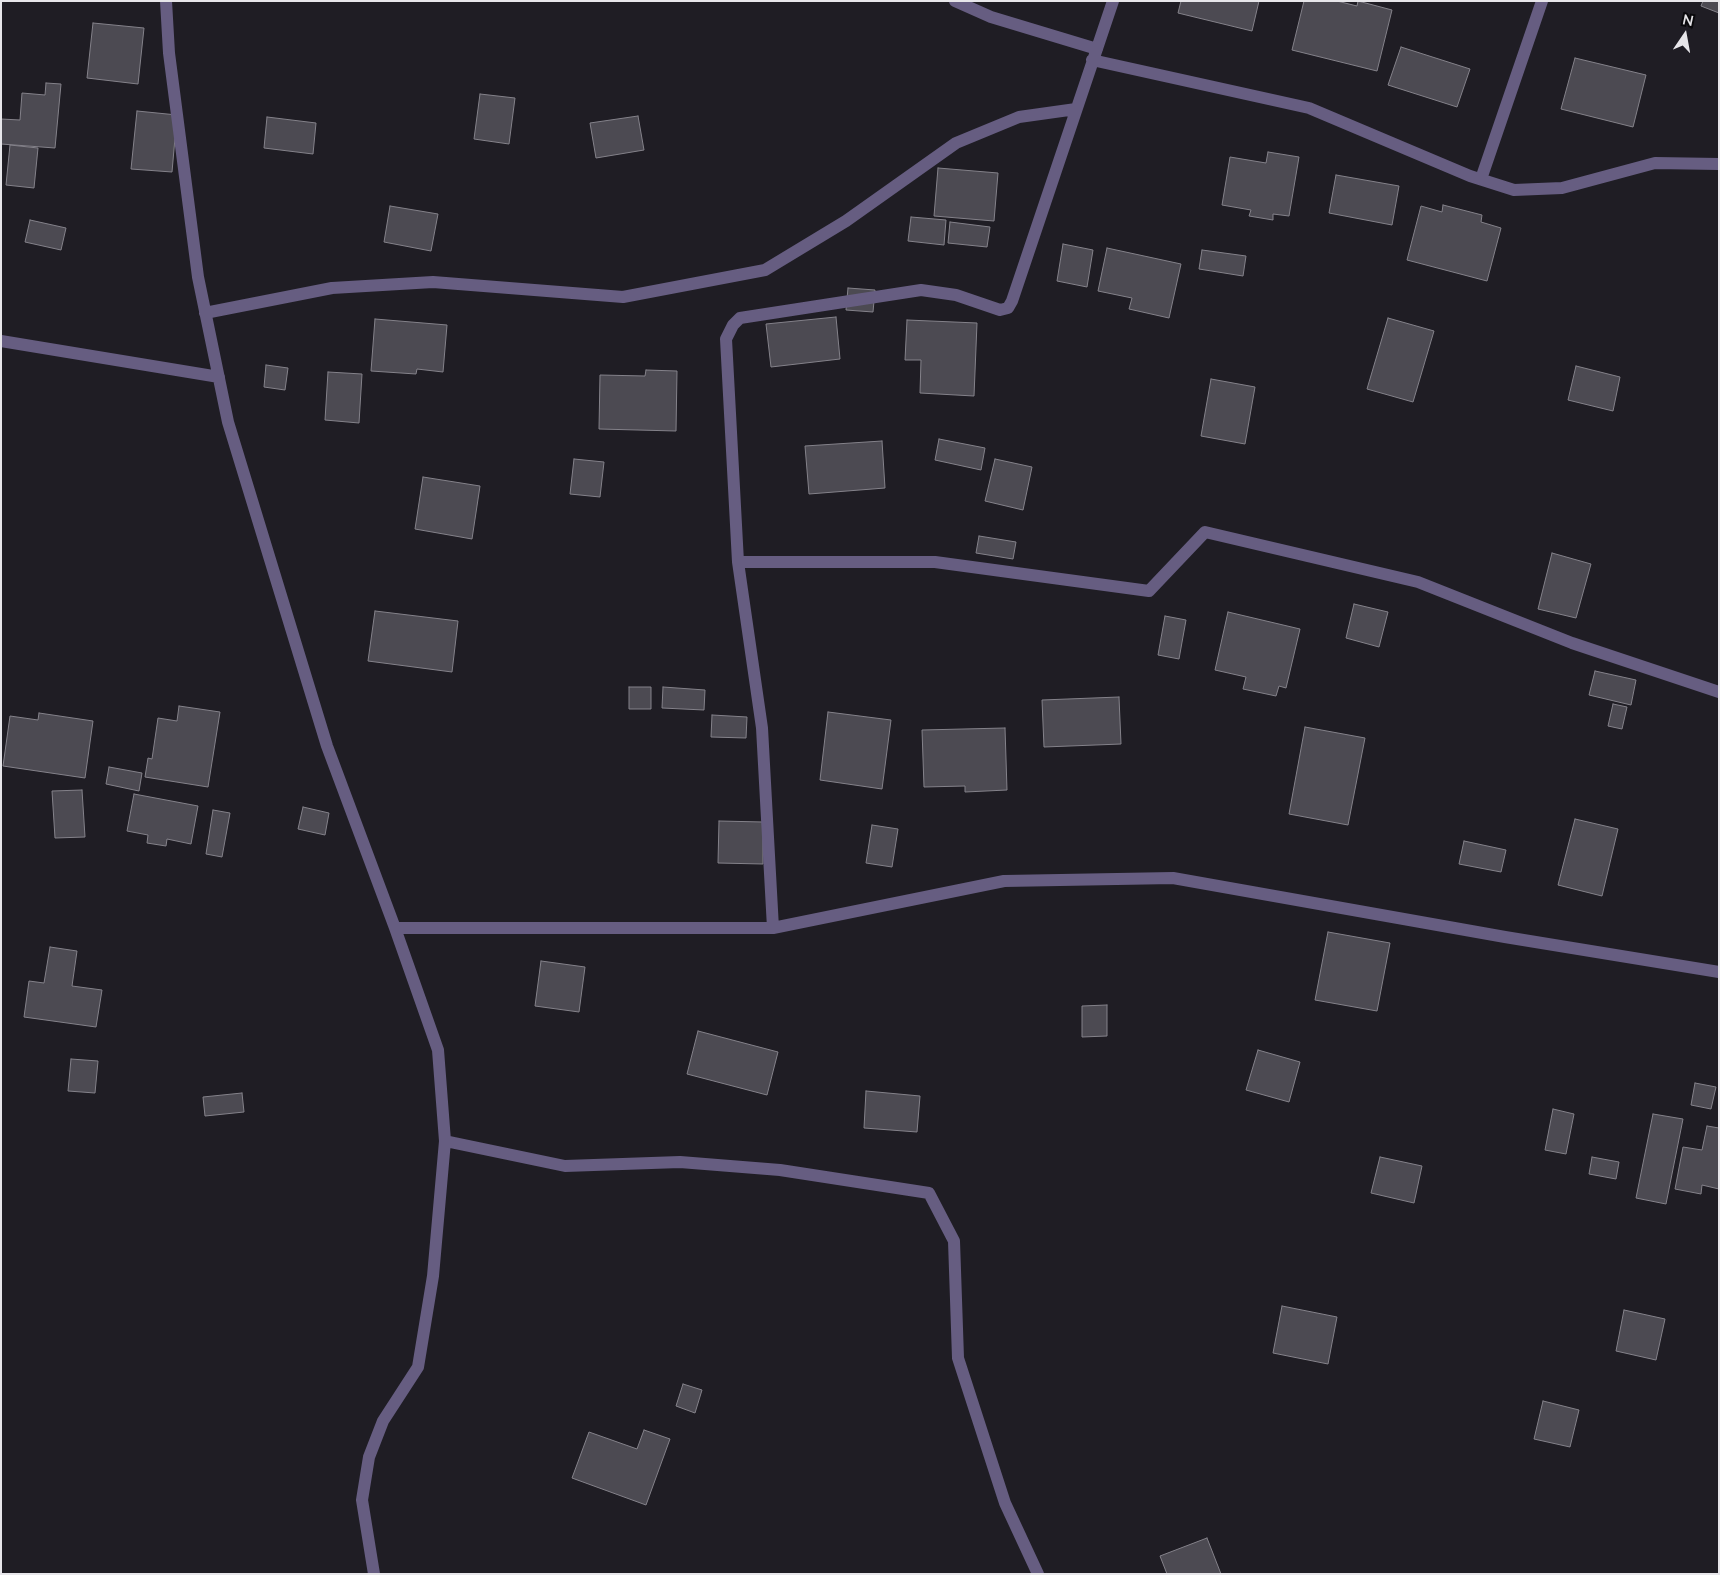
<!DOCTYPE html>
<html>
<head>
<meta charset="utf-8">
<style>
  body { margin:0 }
  #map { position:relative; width:1720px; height:1575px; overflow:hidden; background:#1f1d24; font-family:Lato,sans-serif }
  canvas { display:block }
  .frame { position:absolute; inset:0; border:2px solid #e7e6ea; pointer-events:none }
  .north { position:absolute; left:1660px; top:10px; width:50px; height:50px; -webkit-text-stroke:4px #09080b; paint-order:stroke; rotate:12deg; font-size:14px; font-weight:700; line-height:20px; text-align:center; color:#e7e6ea }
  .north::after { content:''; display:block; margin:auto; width:18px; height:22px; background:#e7e6ea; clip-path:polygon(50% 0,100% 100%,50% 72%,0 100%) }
</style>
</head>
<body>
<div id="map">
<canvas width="1720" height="1575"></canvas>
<div class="frame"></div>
<div class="north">N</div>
</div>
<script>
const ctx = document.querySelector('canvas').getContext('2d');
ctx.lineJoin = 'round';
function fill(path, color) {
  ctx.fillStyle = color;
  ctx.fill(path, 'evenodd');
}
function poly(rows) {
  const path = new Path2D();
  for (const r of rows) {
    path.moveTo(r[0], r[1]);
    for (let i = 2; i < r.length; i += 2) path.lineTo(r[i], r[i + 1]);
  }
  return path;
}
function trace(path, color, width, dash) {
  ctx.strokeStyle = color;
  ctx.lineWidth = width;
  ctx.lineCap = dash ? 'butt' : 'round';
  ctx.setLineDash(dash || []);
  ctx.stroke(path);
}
const building = poly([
  [1181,1,1259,1,1252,31,1178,13,1181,1],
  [1304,1,1337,1,1357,6,1358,1,1392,10,1377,71,1292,50,1304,1],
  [1703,1,1719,1,1719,13,1701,6,1703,1],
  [93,23,144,28,138,84,87,78,93,23],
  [1401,47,1470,69,1457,107,1388,85,1401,47],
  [1575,58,1646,75,1633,127,1561,109,1575,58],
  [46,83,61,84,55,148,1,144,1,119,20,120,22,93,45,95,46,83],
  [480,94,515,98,509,144,474,139,480,94],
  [137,111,177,115,172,172,131,169,137,111],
  [638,116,644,150,596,158,590,123,638,116],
  [267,117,316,123,313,154,264,148,267,117],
  [10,145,38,148,34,188,6,185,10,145],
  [1268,152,1299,157,1289,216,1273,214,1273,220,1249,216,1251,210,1222,205,1230,157,1266,163,1268,152],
  [938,168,998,173,994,221,934,216,938,168],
  [1336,175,1399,186,1392,225,1329,213,1336,175],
  [1443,205,1482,215,1481,222,1501,228,1487,281,1407,260,1421,206,1442,212,1443,205],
  [390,206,438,214,431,251,384,242,390,206],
  [911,217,946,220,944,245,908,241,911,217],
  [30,220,66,228,61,250,25,242,30,220],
  [950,222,990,227,987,247,948,243,950,222],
  [1063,244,1093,250,1087,287,1057,281,1063,244],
  [1107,248,1181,264,1169,318,1129,309,1132,298,1098,291,1107,248],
  [1202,250,1246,256,1243,276,1199,269,1202,250],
  [848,288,875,290,873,312,846,310,848,288],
  [836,317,840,359,771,367,766,324,836,317],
  [1388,318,1434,331,1413,402,1367,389,1388,318],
  [375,319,447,325,443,372,417,369,416,374,371,371,375,319],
  [907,320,977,323,974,396,920,393,921,360,905,360,907,320],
  [266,365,288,368,285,390,264,387,266,365],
  [1576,366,1620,377,1613,411,1568,400,1576,366],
  [646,370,677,371,676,431,599,429,600,375,645,376,646,370],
  [328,372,362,374,359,423,325,420,328,372],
  [1211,379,1255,387,1245,444,1201,436,1211,379],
  [939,439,985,448,981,470,935,460,939,439],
  [882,441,885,488,809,494,805,446,882,441],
  [574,459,604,462,600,497,570,494,574,459],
  [995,459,1032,467,1023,510,985,501,995,459],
  [423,477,480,486,472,539,415,529,423,477],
  [979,536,1016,542,1013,559,976,553,979,536],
  [1552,553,1591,564,1576,618,1538,609,1552,553],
  [1354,604,1388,612,1379,647,1346,638,1354,604],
  [375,611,458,621,452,672,368,661,375,611],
  [1228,612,1300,629,1286,688,1279,686,1276,696,1243,689,1246,677,1215,670,1228,612],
  [1165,616,1186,620,1179,659,1158,655,1165,616],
  [1595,671,1636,680,1631,705,1589,695,1595,671],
  [629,687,651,687,651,709,629,709,629,687],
  [663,687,705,690,704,710,662,708,663,687],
  [1119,697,1121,744,1044,747,1042,700,1119,697],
  [1613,704,1627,707,1622,729,1608,726,1613,704],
  [179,706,220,712,208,787,145,777,148,758,152,759,158,718,177,721,179,706],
  [828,712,891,720,882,789,820,780,828,712],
  [39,713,93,721,85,778,3,766,10,716,38,720,39,713],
  [712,715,747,717,746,738,711,737,712,715],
  [1305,727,1365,738,1348,825,1289,814,1305,727],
  [1005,728,1007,790,965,792,965,786,924,787,922,730,1005,728],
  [109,767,142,773,139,791,106,784,109,767],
  [82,790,85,837,55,838,52,791,82,790],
  [134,794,198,806,191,844,167,839,166,846,147,843,148,835,127,831,134,794],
  [303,807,329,813,325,835,298,829,303,807],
  [213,810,230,813,222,857,206,854,213,810],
  [1575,819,1618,829,1602,896,1558,885,1575,819],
  [719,821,763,822,763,864,718,863,719,821],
  [872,825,898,829,892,867,866,863,872,825],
  [1464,841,1506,850,1501,872,1459,864,1464,841],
  [1328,932,1390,943,1377,1011,1315,1000,1328,932],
  [50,947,77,951,72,986,102,990,96,1027,24,1017,29,981,44,983,50,947],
  [541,961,585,967,579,1012,535,1006,541,961],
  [1107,1005,1107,1036,1082,1037,1082,1006,1107,1005],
  [698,1031,778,1052,767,1095,687,1074,698,1031],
  [1258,1050,1300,1062,1289,1102,1246,1090,1258,1050],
  [71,1059,98,1061,95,1093,68,1091,71,1059],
  [1695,1083,1716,1087,1711,1109,1691,1105,1695,1083],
  [866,1091,920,1096,917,1132,864,1128,866,1091],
  [242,1093,244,1112,205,1116,203,1097,242,1093],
  [1553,1109,1574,1114,1566,1154,1545,1150,1553,1109],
  [1653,1114,1683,1119,1666,1204,1636,1198,1653,1114],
  [1707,1126,1719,1128,1719,1189,1702,1185,1701,1194,1675,1189,1683,1147,1702,1150,1707,1126],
  [1380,1157,1422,1166,1414,1203,1371,1193,1380,1157],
  [1592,1157,1619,1162,1616,1179,1589,1174,1592,1157],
  [1282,1306,1337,1317,1328,1364,1273,1353,1282,1306],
  [1624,1310,1665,1319,1656,1360,1616,1351,1624,1310],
  [683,1384,702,1390,695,1413,676,1406,683,1384],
  [1543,1401,1579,1410,1570,1447,1534,1439,1543,1401],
  [644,1430,670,1439,646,1505,572,1478,589,1432,637,1449,644,1430],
  [1207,1538,1221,1574,1167,1574,1160,1556,1207,1538]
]);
const minor = poly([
  [166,1,169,53,198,277,228,422,327,746,395,928,438,1050,445,1141,433,1276,418,1367,383,1421,369,1457,362,1500,374,1574],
  [955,1,991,17,1097,49],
  [1092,60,1309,108,1470,176,1514,190,1562,188,1655,163,1719,164],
  [1481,179,1542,1],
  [205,313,332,288,433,282,623,297,765,270,846,221,956,143,1019,117,1076,109],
  [1,341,219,377],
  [738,562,935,562,1149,591,1205,532,1418,582,1572,643,1719,692],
  [395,928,773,928,1004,881,1173,878,1505,937,1719,972],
  [773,928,762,728,738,562,726,339,733,325,740,318,921,290,956,295,1000,310,1008,308,1012,301,1113,1],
  [445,1141,565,1166,680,1162,780,1170,929,1193,954,1241,958,1358,1005,1503,1038,1574]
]);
fill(building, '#4c4a52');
trace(building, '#84828a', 1);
trace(minor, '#665d81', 12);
</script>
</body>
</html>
